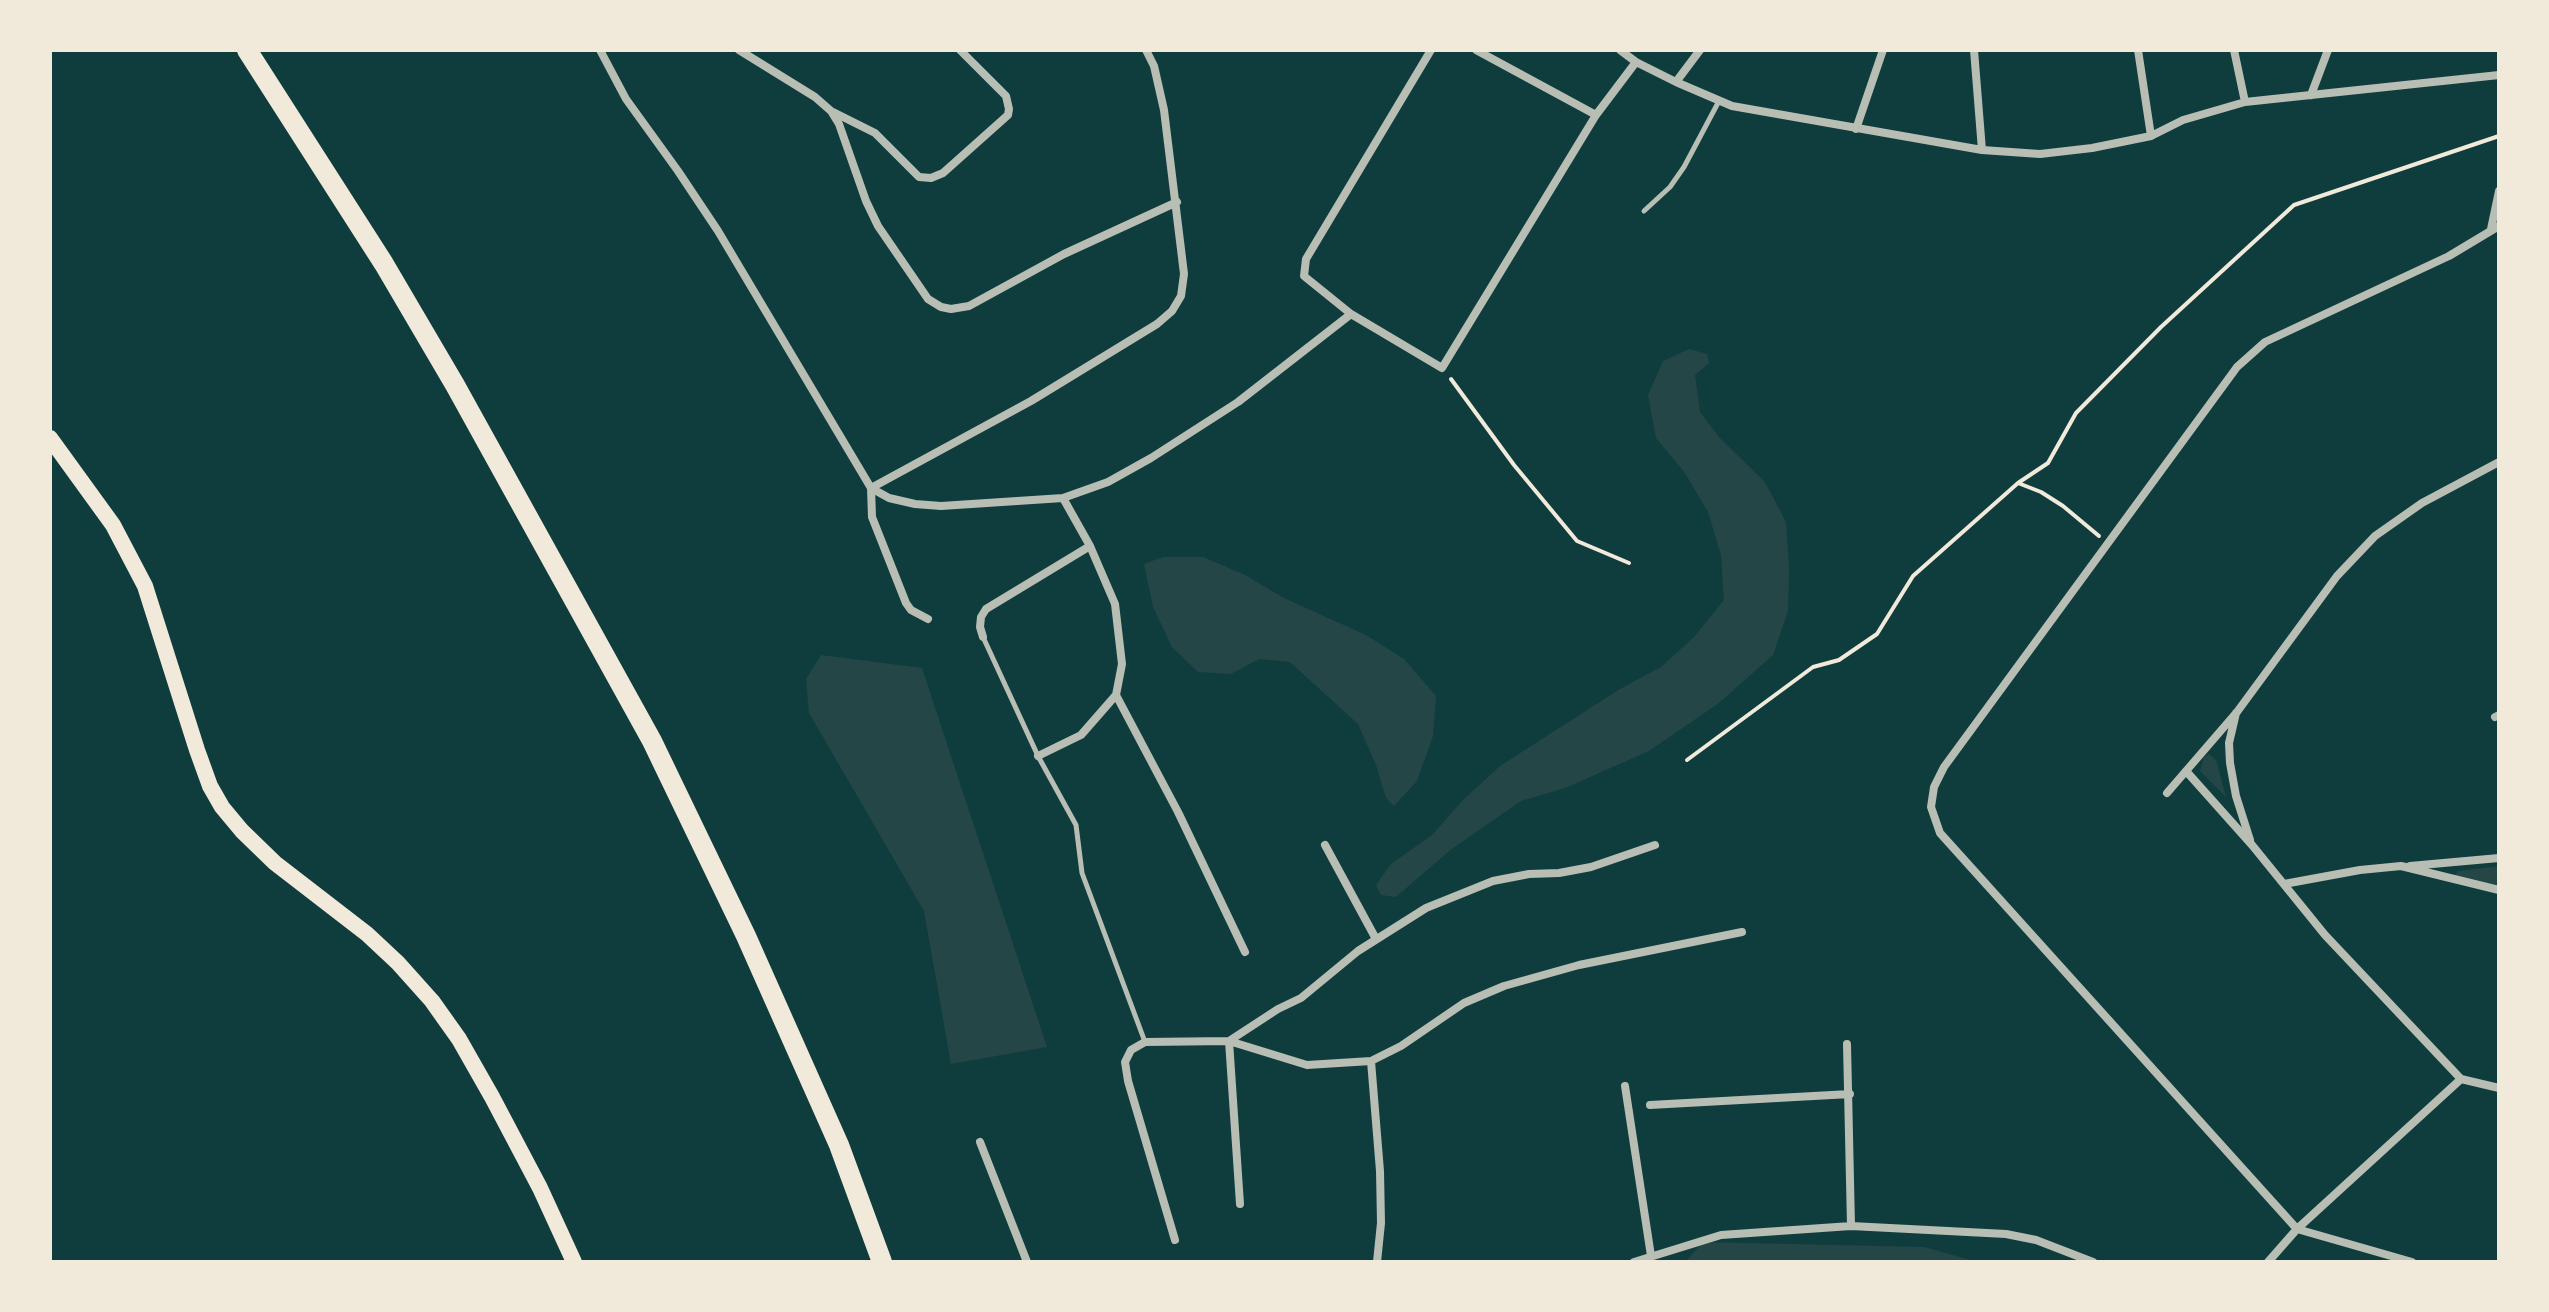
<!DOCTYPE html>
<html>
<head>
<meta charset="utf-8">
<style>
  body { margin:0 }
  #map { position:relative; width:2549px; height:1312px; overflow:hidden; background:#0f3d3e; font-family:Rubik,sans-serif }
  canvas { display:block }
  .frame { position:absolute; inset:0; border:52px solid #f1e9da; pointer-events:none }
</style>
</head>
<body>
<div id="map">
<canvas width="2549" height="1312"></canvas>
<div class="frame"></div>
</div>
<script>
const ctx = document.querySelector('canvas').getContext('2d');
ctx.lineJoin = 'round';
function fill(path, color) {
  ctx.fillStyle = color;
  ctx.fill(path, 'evenodd');
}
function poly(rows) {
  const path = new Path2D();
  for (const r of rows) {
    path.moveTo(r[0], r[1]);
    for (let i = 2; i < r.length; i += 2) path.lineTo(r[i], r[i + 1]);
  }
  return path;
}
function trace(path, color, width, dash) {
  ctx.strokeStyle = color;
  ctx.lineWidth = width;
  ctx.lineCap = dash ? 'butt' : 'round';
  ctx.setLineDash(dash || []);
  ctx.stroke(path);
}
const green = poly([
  [1689,349,1707,354,1709,363,1695,375,1700,412,1719,437,1765,482,1786,522,1789,567,1788,611,1773,655,1719,703,1649,751,1565,788,1521,801,1449,851,1396,897,1381,895,1376,885,1391,864,1432,835,1463,800,1500,766,1620,689,1661,667,1694,637,1724,600,1721,555,1708,512,1685,473,1656,438,1648,395,1663,361],
  [1163,557,1203,557,1245,575,1284,598,1366,635,1404,659,1436,696,1433,736,1417,781,1394,806,1386,798,1376,765,1358,724,1290,662,1259,659,1231,674,1198,672,1172,647,1153,607,1144,564],
  [821,655,922,668,1047,1047,951,1064,924,911,809,713,806,679],
  [2209,754,2216,760,2226,797,2200,771,2204,757],
  [2499,866,2499,886,2455,876,2458,871],
  [1703,1242,1924,1247,1978,1262,1685,1262]
]);
const path = poly([
  [1451,379,1514,465,1577,541,1629,563],
  [2018,483,2041,492,2063,506,2099,536],
  [1687,760,1813,667,1839,660,1877,634,1913,576,2018,483,2048,463,2076,413,2161,327,2294,205,2499,136]
]);
const service = poly([
  [1644,211,1670,187,1684,167,1719,101],
  [983,637,1038,756,1076,825,1082,873,1145,1042]
]);
const minor = poly([
  [600,50,626,99,678,171,718,231,871,488,889,498,915,504,941,506,1063,498,1108,482,1151,458,1238,402,1351,314],
  [739,50,815,97,831,111,839,124,866,201,878,226,928,299,941,307,951,309,969,306,1064,254,1177,202],
  [1431,50,1306,259,1304,276,1351,314,1442,368,1596,115,1636,62],
  [1476,50,1596,115],
  [1620,50,1636,62,1676,82,1732,106,1982,150,2040,154,2092,148,2151,136,2183,120,2245,102,2499,75],
  [1974,50,1982,150],
  [2138,50,2151,136],
  [2234,50,2245,102],
  [1676,82,1700,50],
  [2311,95,2328,50],
  [833,112,875,133,919,177,931,178,943,173,1008,115,1009,109,1006,96,960,50],
  [1856,129,1883,50],
  [2491,229,2499,191],
  [1063,498,1090,546,1115,604,1122,664,1116,695,1178,812,1245,952],
  [928,619,911,610,906,603,872,517,871,488,1031,401,1157,324,1172,311,1181,296,1184,274,1164,110,1154,66,1146,50],
  [983,637,980,627,981,617,986,609,1090,546],
  [2236,713,2229,743,2230,763,2236,796,2250,840],
  [2495,717,2499,715],
  [1038,756,1081,735,1116,695],
  [2186,771,2252,845,2325,935,2461,1079],
  [2167,793,2237,712,2337,576,2375,536,2422,503,2499,462],
  [1325,845,1376,939],
  [2410,866,2499,858],
  [2284,884,2360,870,2401,866,2499,890],
  [1847,1044,1851,1226],
  [1371,1061,1380,1171,1381,1223,1377,1262],
  [2461,1079,2499,1088],
  [1625,1086,1651,1256],
  [1650,1105,1850,1094],
  [980,1142,1027,1262],
  [1240,1204,1229,1041,1278,1009,1301,998,1358,951,1426,908,1493,881,1529,874,1559,873,1591,867,1655,845],
  [1175,1240,1128,1081,1125,1062,1131,1050,1145,1042,1229,1041,1307,1065,1371,1061,1401,1046,1464,1003,1504,986,1579,965,1742,932],
  [1634,1262,1721,1235,1851,1226,2006,1234,2036,1240,2093,1262],
  [2268,1262,2297,1229,2461,1079],
  [2412,1262,2297,1229,1940,833,1931,807,1934,787,1944,767,2237,367,2265,342,2449,256,2499,226]
]);
const secondary = poly([
  [50,438,113,525,145,586,197,750,210,786,222,807,242,831,275,863,367,934,398,963,432,1001,459,1039,492,1097,540,1188,574,1262]
]);
const motorway = poly([
  [247,50,384,264,455,385,652,741,746,936,839,1145,882,1262]
]);
fill(green, '#244646');
trace(path, '#f1e9da', 4);
trace(service, '#b8beb3', 5);
trace(minor, '#b8beb3', 8);
trace(secondary, '#f1e9da', 16);
trace(motorway, '#f1e9da', 20);
</script>
</body>
</html>
